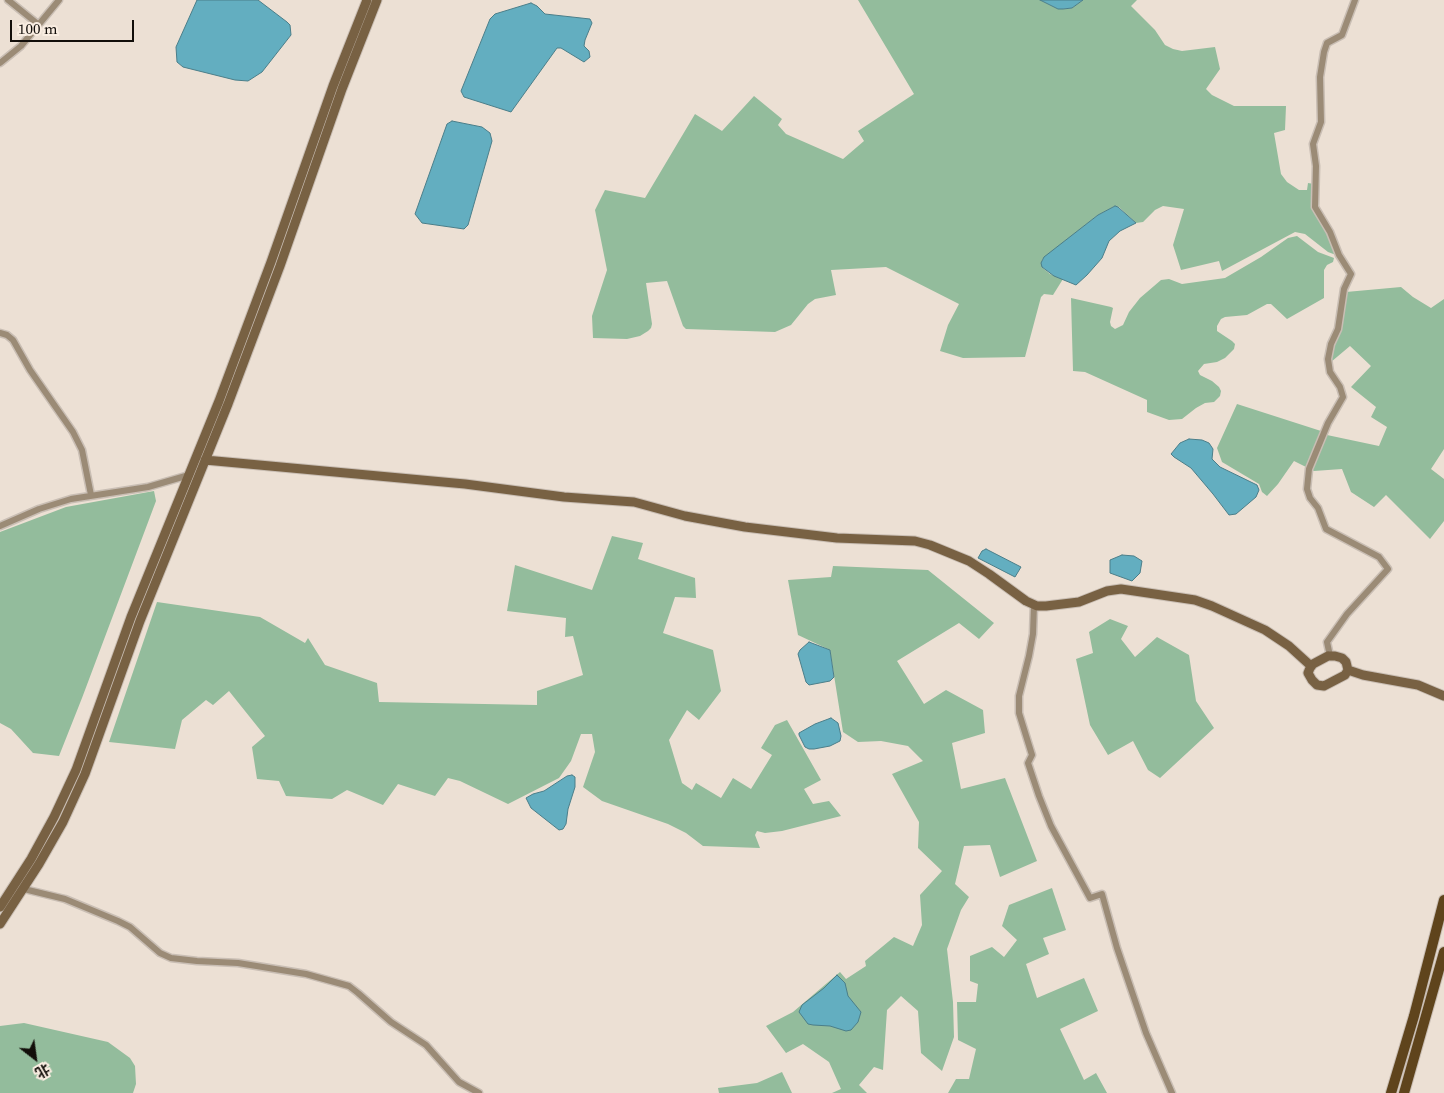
<!DOCTYPE html>
<html>
<head>
<meta charset="utf-8">
<style>
  body { margin:0 }
  #map { position:relative; width:1444px; height:1093px; overflow:hidden; background:#ece0d4; font-family:"Source Serif 4","Noto Sans SC",serif }
  canvas { display:block }
  .north { position:absolute; left:10px; top:1033px; width:50px; height:50px; -webkit-text-stroke:4px #f9ede1; paint-order:stroke; rotate:150deg; font-size:14px; font-weight:700; line-height:20px; text-align:center; color:#120e0a }
  .north::after { content:''; display:block; margin:auto; width:18px; height:22px; background:#120e0a; clip-path:polygon(50% 0,100% 100%,50% 72%,0 100%) }
  .scale { position:absolute; left:10px; top:20px; width:124px; height:22px; box-sizing:border-box; border:2px solid #120e0a; border-top:0; padding-left:6px; font-size:15px; line-height:18px; white-space:nowrap; color:#120e0a; -webkit-text-stroke:4px #f9ede1; paint-order:stroke }
</style>
</head>
<body>
<div id="map">
<canvas width="1444" height="1093"></canvas>
<div class="north">北</div>
<div class="scale">100 m</div>
</div>
<script>
const ctx = document.querySelector('canvas').getContext('2d');
ctx.lineJoin = 'round';
function fill(path, color) {
  ctx.fillStyle = color;
  ctx.fill(path, 'evenodd');
}
function poly(rows) {
  const path = new Path2D();
  for (const r of rows) {
    path.moveTo(r[0], r[1]);
    for (let i = 2; i < r.length; i += 2) path.lineTo(r[i], r[i + 1]);
  }
  return path;
}
function trace(path, color, width, dash) {
  ctx.strokeStyle = color;
  ctx.lineWidth = width;
  ctx.lineCap = dash ? 'butt' : 'round';
  ctx.setLineDash(dash || []);
  ctx.stroke(path);
}
const green = poly([
  [858,0,1040,0,1058,9,1063,9,1072,8,1083,0,1137,0,1131,6,1155,30,1165,45,1173,49,1182,51,1215,47,1220,69,1206,89,1212,95,1234,106,1286,106,1285,130,1274,133,1281,174,1287,182,1299,190,1307,190,1308,183,1314,184,1313,209,1329,238,1336,255,1328,252,1305,234,1295,232,1222,271,1219,261,1181,270,1173,245,1184,209,1163,206,1155,210,1143,222,1136,223,1119,207,1115,206,1098,215,1042,260,1042,267,1044,269,1050,274,1063,279,1053,295,1044,294,1041,297,1025,357,963,358,940,351,948,325,959,304,886,267,831,270,836,295,815,299,808,304,791,325,775,332,686,329,683,326,667,281,646,283,652,324,651,328,648,331,640,336,627,339,593,338,592,316,607,270,595,210,605,190,645,198,695,114,722,131,754,96,782,119,778,125,786,134,843,159,864,141,858,131,914,94],
  [1297,236,1318,252,1334,258,1333,262,1327,265,1324,270,1324,298,1287,319,1271,304,1267,304,1247,315,1225,317,1221,319,1217,326,1217,331,1232,341,1235,344,1234,349,1225,358,1217,362,1204,364,1198,371,1200,375,1212,381,1219,387,1221,391,1220,396,1214,402,1205,403,1196,408,1182,419,1169,420,1147,412,1147,400,1085,372,1073,371,1071,298,1111,307,1113,308,1110,322,1111,326,1115,329,1123,325,1129,312,1140,298,1161,280,1169,279,1182,284,1225,278,1261,257,1288,238],
  [1401,287,1413,297,1431,308,1444,299,1444,449,1431,469,1444,479,1444,521,1430,539,1386,495,1374,507,1351,492,1342,469,1314,471,1294,461,1278,484,1267,496,1262,492,1259,484,1222,462,1217,448,1237,404,1321,431,1327,435,1379,446,1387,427,1371,417,1376,407,1351,387,1371,366,1350,346,1331,362,1333,348,1340,333,1346,292],
  [154,491,156,501,82,698,59,756,33,753,11,729,0,723,0,532,66,507],
  [612,536,643,543,638,559,695,578,696,598,675,597,663,633,713,650,721,691,699,720,687,710,669,740,682,783,692,790,696,783,721,798,733,778,751,789,772,755,761,748,775,725,787,720,821,780,804,789,813,804,829,801,841,816,782,831,765,833,757,831,755,835,760,848,703,846,686,833,668,824,602,801,583,787,595,752,592,734,581,734,571,761,559,778,508,804,460,781,448,778,435,796,398,784,383,805,347,790,332,799,286,796,279,781,257,779,252,747,265,736,229,691,213,705,206,700,182,720,175,749,109,742,157,602,260,617,305,643,308,638,325,665,377,683,379,702,537,705,537,691,583,675,573,636,565,637,566,618,507,611,515,565,592,590],
  [833,566,928,570,994,623,979,639,959,623,897,661,924,704,946,690,983,710,985,733,952,743,961,789,1005,778,1037,861,1000,877,990,845,964,846,955,884,969,897,961,910,947,949,953,1002,954,1037,942,1071,921,1053,918,1011,901,996,887,1010,883,1070,874,1067,859,1085,867,1093,832,1093,841,1089,829,1062,803,1044,786,1053,766,1026,793,1012,840,972,846,979,866,966,865,961,894,937,913,946,922,925,920,895,942,871,918,848,919,822,892,774,923,761,908,746,881,741,858,742,843,732,830,650,798,635,788,580,831,577],
  [1110,619,1128,626,1121,639,1135,657,1157,637,1189,655,1196,701,1214,728,1160,778,1148,770,1133,741,1108,755,1090,725,1076,659,1093,653,1089,632],
  [1052,888,1066,930,1043,938,1049,954,1026,964,1037,998,1084,978,1098,1011,1060,1029,1084,1080,1096,1073,1107,1093,948,1093,956,1079,969,1079,976,1049,958,1040,957,1002,976,1002,978,984,970,981,970,956,992,947,1004,957,1017,940,1002,926,1009,905],
  [24,1023,108,1042,130,1058,135,1066,136,1084,133,1093,0,1093,0,1026],
  [782,1072,792,1093,719,1093,718,1088,757,1083]
]);
const water = poly([
  [197,0,258,0,287,22,290,25,291,35,262,72,248,81,235,80,183,67,177,62,176,47,197,0],
  [1040,0,1083,0,1072,8,1063,9,1058,9,1040,0],
  [531,3,537,6,545,14,590,19,592,23,585,40,584,46,589,51,590,57,584,62,561,48,557,48,511,112,464,97,461,91,490,19,495,14,531,3],
  [452,121,482,127,490,133,492,141,468,225,464,229,422,223,415,214,447,124,452,121],
  [1115,206,1118,207,1136,223,1120,231,1109,241,1102,258,1087,275,1076,285,1054,276,1042,267,1041,263,1044,257,1098,215,1115,206],
  [1189,439,1202,440,1209,443,1213,449,1212,459,1220,467,1257,485,1259,490,1256,497,1236,514,1229,515,1213,494,1191,468,1174,457,1171,454,1180,443,1189,439],
  [986,549,1021,567,1015,577,978,558,982,551,986,549],
  [1122,555,1134,556,1142,561,1140,573,1132,581,1110,573,1110,560,1122,555],
  [809,642,830,650,834,677,830,681,809,685,806,682,798,654,800,650,809,642],
  [831,718,838,723,841,736,840,741,830,746,814,749,809,749,805,747,799,735,799,733,815,724,831,718],
  [572,775,575,777,575,787,568,809,566,824,563,829,559,830,531,808,526,798,533,794,544,791,567,776,572,775],
  [837,975,845,983,848,996,861,1012,858,1022,851,1030,846,1031,830,1026,813,1025,808,1024,799,1012,802,1005,824,988,837,975]
]);
const street = poly([
  [8,0,39,25],
  [0,63,21,46,59,0],
  [0,333,7,335,13,340,30,370,73,432,82,450,91,495],
  [0,526,39,509,71,499,148,487,189,475],
  [1034,605,1033,634,1029,656,1019,696,1019,713,1032,755,1028,763,1039,796,1051,826,1090,898,1102,894,1117,948,1146,1033,1172,1093],
  [1330,656,1327,642,1347,614,1388,569,1379,557,1326,529,1318,508,1310,498,1307,489,1309,469,1328,423,1343,397,1340,387,1330,372,1328,359,1331,344,1338,329,1344,289,1351,274,1339,255,1330,232,1315,207,1316,166,1313,144,1321,122,1320,77,1324,52,1327,43,1342,35,1355,0],
  [24,889,65,899,118,921,130,927,160,953,171,958,197,961,238,963,306,974,349,986,358,993,391,1022,426,1045,459,1082,479,1093]
]);
const secondary = poly([
  [205,460,465,484,564,497,634,502,685,516,745,527,837,538,915,541,930,545,969,561,989,574,1026,601,1037,606,1046,606,1079,602,1107,591,1121,589,1195,600,1212,606,1265,630,1289,646,1311,666],
  [1328,656,1335,656,1342,658,1346,662,1348,670,1345,675,1324,686,1317,685,1312,680,1308,673,1310,668,1313,664,1328,656],
  [1348,670,1363,675,1418,685,1444,696],
  [0,907,31,859,54,817,76,770,131,617,219,401,271,262,333,86,367,0],
  [0,924,39,864,63,822,85,774,140,621,228,404,280,266,342,89,377,0]
]);
const primary = poly([
  [1391,1093,1414,1016,1444,900],
  [1404,1093,1444,952]
]);
fill(green, '#93bc9c');
fill(water, '#63aec0');
trace(water, '#4b7e89', 1);
trace(street, '#c9beb4', 9);
trace(secondary, '#c9beb4', 11);
trace(primary, '#c9beb4', 12);
trace(street, '#9b8b76', 6);
trace(secondary, '#786143', 9);
trace(primary, '#5f441c', 10);
</script>
</body>
</html>
